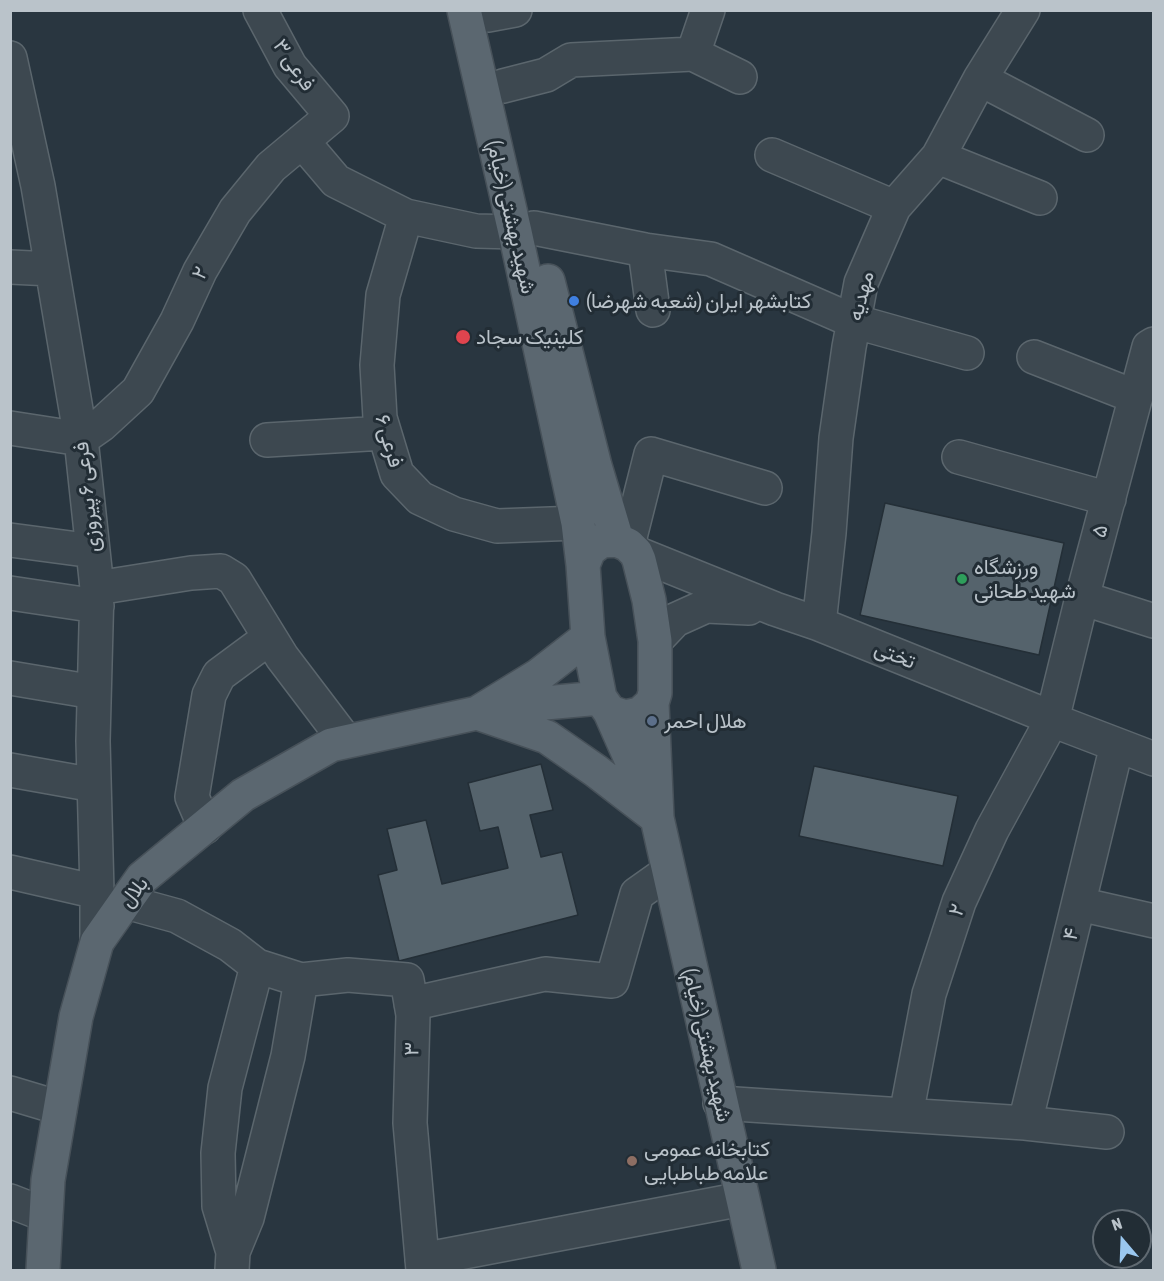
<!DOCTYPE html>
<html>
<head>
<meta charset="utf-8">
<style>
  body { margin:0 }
  #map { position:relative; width:1164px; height:1281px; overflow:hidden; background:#293640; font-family:"Asap Condensed",sans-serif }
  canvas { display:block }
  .frame { position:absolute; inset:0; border:12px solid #bac3ca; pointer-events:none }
  .north { position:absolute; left:1092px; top:1209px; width:60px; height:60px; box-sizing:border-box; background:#222d35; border:2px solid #5f6971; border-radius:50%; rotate:341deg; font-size:16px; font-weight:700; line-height:24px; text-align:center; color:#bac3ca }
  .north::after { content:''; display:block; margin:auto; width:21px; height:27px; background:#9ac7ef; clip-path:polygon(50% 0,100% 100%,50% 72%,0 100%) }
</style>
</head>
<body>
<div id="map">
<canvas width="1164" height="1281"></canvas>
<div class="frame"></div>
<div class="north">N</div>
</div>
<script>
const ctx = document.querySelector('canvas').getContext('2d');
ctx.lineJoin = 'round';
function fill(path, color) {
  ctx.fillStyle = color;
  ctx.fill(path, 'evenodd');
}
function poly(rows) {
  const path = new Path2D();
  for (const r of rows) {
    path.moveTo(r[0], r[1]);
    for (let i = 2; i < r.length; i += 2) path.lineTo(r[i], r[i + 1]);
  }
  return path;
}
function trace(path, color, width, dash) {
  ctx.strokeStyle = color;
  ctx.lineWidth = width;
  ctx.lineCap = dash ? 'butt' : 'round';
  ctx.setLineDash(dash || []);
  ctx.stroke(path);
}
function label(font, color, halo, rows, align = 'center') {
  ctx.font = font + ' "Asap Condensed",Vazirmatn,sans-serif';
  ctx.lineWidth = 6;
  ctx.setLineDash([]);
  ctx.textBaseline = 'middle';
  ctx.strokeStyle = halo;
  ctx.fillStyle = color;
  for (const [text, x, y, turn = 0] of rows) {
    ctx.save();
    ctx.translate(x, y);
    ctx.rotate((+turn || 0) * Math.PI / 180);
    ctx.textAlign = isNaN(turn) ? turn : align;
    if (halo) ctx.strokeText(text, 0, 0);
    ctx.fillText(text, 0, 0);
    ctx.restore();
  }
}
const building = poly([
  [885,503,1064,543,1039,655,860,615,885,503],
  [541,764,553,810,530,815,541,857,562,852,578,915,399,961,378,875,397,870,387,829,426,820,442,884,508,868,498,827,480,831,468,783,541,764],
  [814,766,958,796,943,866,799,836,814,766]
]);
const minor = poly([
  [488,15,515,10],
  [693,54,708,10],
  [10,58,38,186,81,439,97,588,93,741,97,892,97,942],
  [980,79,1087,135],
  [503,86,546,75,571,60,693,54,740,77],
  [302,141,336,181,406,216,476,231,515,232],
  [772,155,894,207],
  [938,157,1040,198],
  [406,216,383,295,377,365,380,418,397,474,420,498,454,514,497,526,578,523],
  [534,228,645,250,711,259,853,321,967,353],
  [645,250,653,310],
  [10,267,52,269],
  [1034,357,1136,397],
  [10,428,81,439,101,425,138,391,177,321,200,271,235,211,271,167,332,116,290,66,260,10],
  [267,440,384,433],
  [959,457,1109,499],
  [10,540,93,551],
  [628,545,651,454,765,488],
  [636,553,775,609,819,624,1035,711,1052,720,1154,759],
  [97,588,191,573,221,571,234,579,282,657,345,740],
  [10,593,97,606],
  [1082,598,1154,621],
  [819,624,829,533,836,438,849,347,861,283,894,207,938,157,980,79,1023,10],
  [655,641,675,620,706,606,749,608],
  [10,678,94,692],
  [10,770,94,785],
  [205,827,192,797,209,695,219,675,269,638],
  [10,872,97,892],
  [126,902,177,916,230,945,257,966,301,980,348,975,407,980,413,1015,410,1123,423,1270],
  [1079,904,1154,921],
  [411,1004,545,974,612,981,637,894,668,872],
  [10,1093,60,1108],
  [720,1103,1025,1123,1107,1132],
  [906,1115,929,994,959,902,992,830,1052,720,1082,598,1149,347,1154,344],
  [1025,1123,1117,745],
  [10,1201,46,1215],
  [233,1252,219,1206,218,1153,225,1088,257,966],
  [422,1260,742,1199],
  [232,1270,233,1252,247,1218,288,1056,301,980]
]);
const major = poly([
  [464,10,515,232,578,523,583,565],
  [548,281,595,466,617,540],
  [617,540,628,545,636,553,639,560,649,600,655,641,655,693,652,703,640,714,625,717,610,712,600,698,588,637,583,565,589,550,601,541,617,540],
  [588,637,539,675,477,713,523,705,600,698],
  [652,703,657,818,759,1270],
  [610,712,649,800],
  [43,1270,48,1180,76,1017,97,942,142,878,243,795,331,745,477,713,547,737,596,771,657,818]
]);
const markers = [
  [574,301,6,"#3f7fe0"],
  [463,337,8,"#e0444e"],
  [962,579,6,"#2e9e5b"],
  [652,721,6,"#5c6f8a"],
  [632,1161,6,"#8d6e63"]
];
const streetNames = [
  ["فرعی ۳",294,65,56],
  ["شهید بهشتی (خیام)",511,217,77],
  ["۲",200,273,-63],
  ["مهدیه",861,296,-75],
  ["فرعی ۶",389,441,74],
  ["فرعی ۶ پیروزی",87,497,-96],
  ["۵",1100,531,-75],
  ["تختی",895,655,22],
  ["بلال",134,892,-52],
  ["۲",957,910,-70],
  ["۴",1071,934,-76],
  ["شهید بهشتی (خیام)",707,1045,77],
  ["۳",412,1049,-88]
];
const poiNames = [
  ["کتابشهر ایران (شعبه شهرضا)",586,301],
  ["کلینیک سجاد",476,337],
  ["ورزشگاه",974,567],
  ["شهید طحانی",974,591],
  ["هلال احمر",664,721],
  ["کتابخانه عمومی",644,1149],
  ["علامه طباطبایی",644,1173]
];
fill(building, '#55636c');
trace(building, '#242f37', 1.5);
trace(minor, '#5b666d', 36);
trace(major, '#475159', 36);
trace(minor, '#3d4850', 33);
trace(major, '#5b6770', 33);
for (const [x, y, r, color] of markers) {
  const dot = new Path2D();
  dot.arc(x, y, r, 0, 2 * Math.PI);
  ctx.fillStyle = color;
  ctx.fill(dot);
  trace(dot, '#222d35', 2);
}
label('21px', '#bac3ca', '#222d35', streetNames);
label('21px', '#bac3ca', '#222d35', poiNames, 'left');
</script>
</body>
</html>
